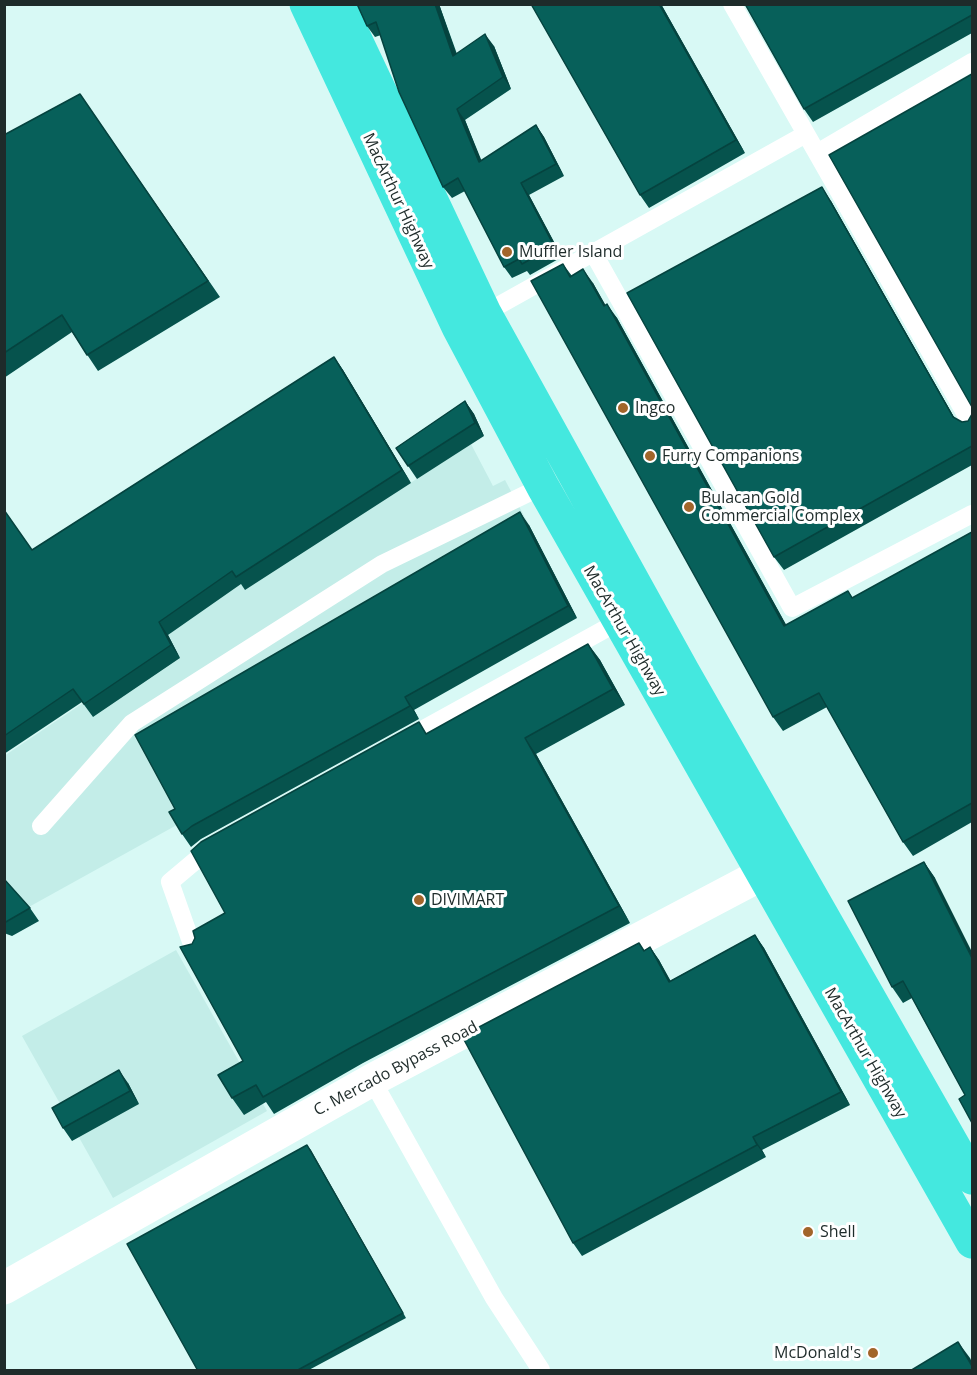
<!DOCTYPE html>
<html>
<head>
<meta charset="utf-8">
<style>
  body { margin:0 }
  #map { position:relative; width:977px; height:1375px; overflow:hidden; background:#d8f9f5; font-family:"Open Sans",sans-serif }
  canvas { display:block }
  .frame { position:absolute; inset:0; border:6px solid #1e2b2a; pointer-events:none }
</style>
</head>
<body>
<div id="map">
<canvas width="977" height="1375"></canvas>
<div class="frame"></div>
</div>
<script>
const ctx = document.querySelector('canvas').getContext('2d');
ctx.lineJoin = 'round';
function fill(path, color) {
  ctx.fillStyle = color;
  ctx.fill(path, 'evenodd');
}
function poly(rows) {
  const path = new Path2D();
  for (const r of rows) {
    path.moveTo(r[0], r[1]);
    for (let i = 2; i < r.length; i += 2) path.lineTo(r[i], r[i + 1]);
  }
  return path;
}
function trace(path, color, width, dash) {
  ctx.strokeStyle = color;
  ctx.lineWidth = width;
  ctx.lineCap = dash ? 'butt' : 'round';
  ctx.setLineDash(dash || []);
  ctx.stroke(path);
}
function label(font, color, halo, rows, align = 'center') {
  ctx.font = font + ' "Open Sans",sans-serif';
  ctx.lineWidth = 6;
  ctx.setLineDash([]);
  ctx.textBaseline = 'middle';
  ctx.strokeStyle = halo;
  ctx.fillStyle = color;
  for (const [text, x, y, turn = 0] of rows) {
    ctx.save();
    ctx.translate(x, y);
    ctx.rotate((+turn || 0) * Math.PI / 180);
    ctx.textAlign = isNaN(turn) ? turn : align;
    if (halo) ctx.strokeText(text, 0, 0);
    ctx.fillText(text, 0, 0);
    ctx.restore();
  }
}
const built = poly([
  [471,444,493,486,505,480,529,525,144,748,184,821,27,908,5,882,4,756,83,703,93,717,179,659,168,635,239,581,245,589],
  [176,950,267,1111,113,1198,22,1036]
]);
const service = poly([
  [732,4,972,425],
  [817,153,972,62],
  [594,254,792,608,972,514],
  [478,317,806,134],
  [404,740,627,617],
  [41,826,132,723,382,564,549,483],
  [195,953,170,882,214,845],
  [372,1080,494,1298,541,1370]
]);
const minor = poly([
  [4,1288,372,1080,787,861]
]);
const trunk = poly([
  [306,4,458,327,543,487,972,1242],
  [339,4,485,313,683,671,972,1178]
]);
const wall = poly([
  [357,4,439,4,457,54,494,46,511,89,465,120,481,161,536,125,544,137,564,176,529,195,562,257,530,275,527,271,512,278,504,267,465,191,452,198,443,187,381,35,375,37,367,26],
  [531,4,661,4,745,153,649,208,640,195],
  [972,4,972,33,813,122,804,109],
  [80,94,220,297,98,371,72,332,4,378,4,135],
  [831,201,955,419,962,422,968,421,972,414,972,465,784,570,774,557],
  [563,264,572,276,593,283,605,305,617,318,786,625,848,591,853,598,972,532,972,822,913,856,903,842,827,707,783,731,773,717],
  [334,357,343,370,411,483,245,590,241,584,168,635,180,658,93,717,82,702,4,754,4,510,32,550],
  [465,401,474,414,484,436,417,479,396,448],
  [529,525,577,618,414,710,419,719,201,839,191,847,182,834,175,809],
  [588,644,600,660,625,705,536,754,630,923,363,1063,274,1114,266,1102,244,1115,232,1098,243,1061,192,944,225,913,427,734],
  [924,862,935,878,965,1095,912,998,903,1003,892,987],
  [4,879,30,908,39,921,12,936,4,933],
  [755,935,764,948,850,1105,762,1150,766,1157,582,1256,573,1243,639,943,644,950,650,947,659,960,670,981],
  [128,1083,139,1104,72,1141,63,1128],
  [307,1145,406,1318,307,1371,198,1371]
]);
const shadedWall = poly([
  [435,4,439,4,461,68,453,56],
  [659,4,661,4,745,153,736,140],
  [485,34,494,46,511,89,503,77],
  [457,109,465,120,487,174,479,162],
  [536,125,544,137,564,176,556,164],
  [521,183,529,195,562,257,554,246],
  [822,187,831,201,962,431,953,417],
  [583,269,593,283,614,320,604,306],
  [607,304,617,318,794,639,784,626],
  [334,357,343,370,411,483,402,470],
  [465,401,474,414,484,436,475,423],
  [520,512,529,525,577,618,568,606],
  [159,622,168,635,180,658,171,645],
  [588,644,600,660,625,705,613,689],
  [405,697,414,710,419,719,410,706],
  [525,738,536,754,630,923,619,906],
  [924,862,935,878,972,952,972,958],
  [755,935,764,948,850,1105,841,1092],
  [650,947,659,960,678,994,669,982],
  [119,1070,128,1083,139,1104,130,1091],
  [753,1137,762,1150,766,1157,757,1145],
  [307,1145,311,1150,406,1318,403,1313],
  [958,1342,970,1358,972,1362,972,1366]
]);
const building = poly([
  [357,4,435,4,453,56,485,34,503,77,457,109,479,162,536,125,556,164,521,183,554,246,522,264,519,259,504,267,458,178,443,187,399,92,376,22,367,26,357,4],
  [531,4,659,4,736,140,640,195,531,4],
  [745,4,972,4,972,15,804,109,745,4],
  [972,74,972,407,829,155,972,74],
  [80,94,208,281,87,355,62,315,4,353,4,135,80,94],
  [822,187,953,417,962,422,968,421,972,414,972,446,774,557,627,293,822,187],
  [563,264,570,277,583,269,604,306,607,304,784,626,848,591,852,598,972,532,972,803,903,842,819,693,773,717,531,281,563,264],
  [334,357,402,470,236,577,232,571,159,622,171,645,84,704,73,689,4,736,4,510,32,550,334,357],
  [465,401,475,423,408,466,396,448,465,401],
  [520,512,568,606,405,697,410,706,192,826,182,834,169,812,175,809,135,735,520,512],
  [588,644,613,689,525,738,619,906,352,1047,263,1097,256,1085,232,1098,218,1075,243,1061,180,947,192,944,195,938,193,931,225,913,191,851,201,842,419,722,426,734,588,644],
  [924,862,972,958,972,1123,959,1099,965,1095,903,981,892,987,848,901,924,862],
  [4,879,30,908,4,923,4,879],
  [755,935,841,1092,753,1137,757,1145,573,1243,462,1036,639,943,644,951,650,947,669,982,755,935],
  [119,1070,130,1091,63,1128,52,1108,119,1070],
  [307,1145,403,1313,296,1371,198,1371,127,1244,307,1145],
  [958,1342,972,1366,972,1371,910,1371,958,1342]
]);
const markers = [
  [507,252,6,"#a2652a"],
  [623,408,6,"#a2652a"],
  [650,456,6,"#a2652a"],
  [689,507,6,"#a2652a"],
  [419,900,6,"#a2652a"],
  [808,1232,6,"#a2652a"],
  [873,1353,6,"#a2652a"]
];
const streetNames = [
  ["MacArthur Highway",398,201,65],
  ["MacArthur Highway",624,631,60],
  ["MacArthur Highway",865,1053,60],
  ["C. Mercado Bypass Road",396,1069,-28]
];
const poiNames = [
  ["Muffler Island",519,252],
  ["Ingco",635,408],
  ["Furry Companions",662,456],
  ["Bulacan Gold",701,498],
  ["Commercial Complex",701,516],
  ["DIVIMART",431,900],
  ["Shell",820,1232],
  ["McDonald's",861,1353,"right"]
];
fill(built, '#c3ede8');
trace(service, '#fff', 18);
trace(minor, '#fff', 33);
trace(trunk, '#44e8df', 33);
fill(wall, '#06534d');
fill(shadedWall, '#05433f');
fill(building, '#07605a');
trace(building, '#05433f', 1.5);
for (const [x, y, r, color] of markers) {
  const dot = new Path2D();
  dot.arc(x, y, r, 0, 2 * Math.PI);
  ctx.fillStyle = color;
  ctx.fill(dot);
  trace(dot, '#fff', 2);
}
label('16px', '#1e2b2a', '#fff', streetNames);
label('16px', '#1e2b2a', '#fff', poiNames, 'left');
</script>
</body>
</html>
